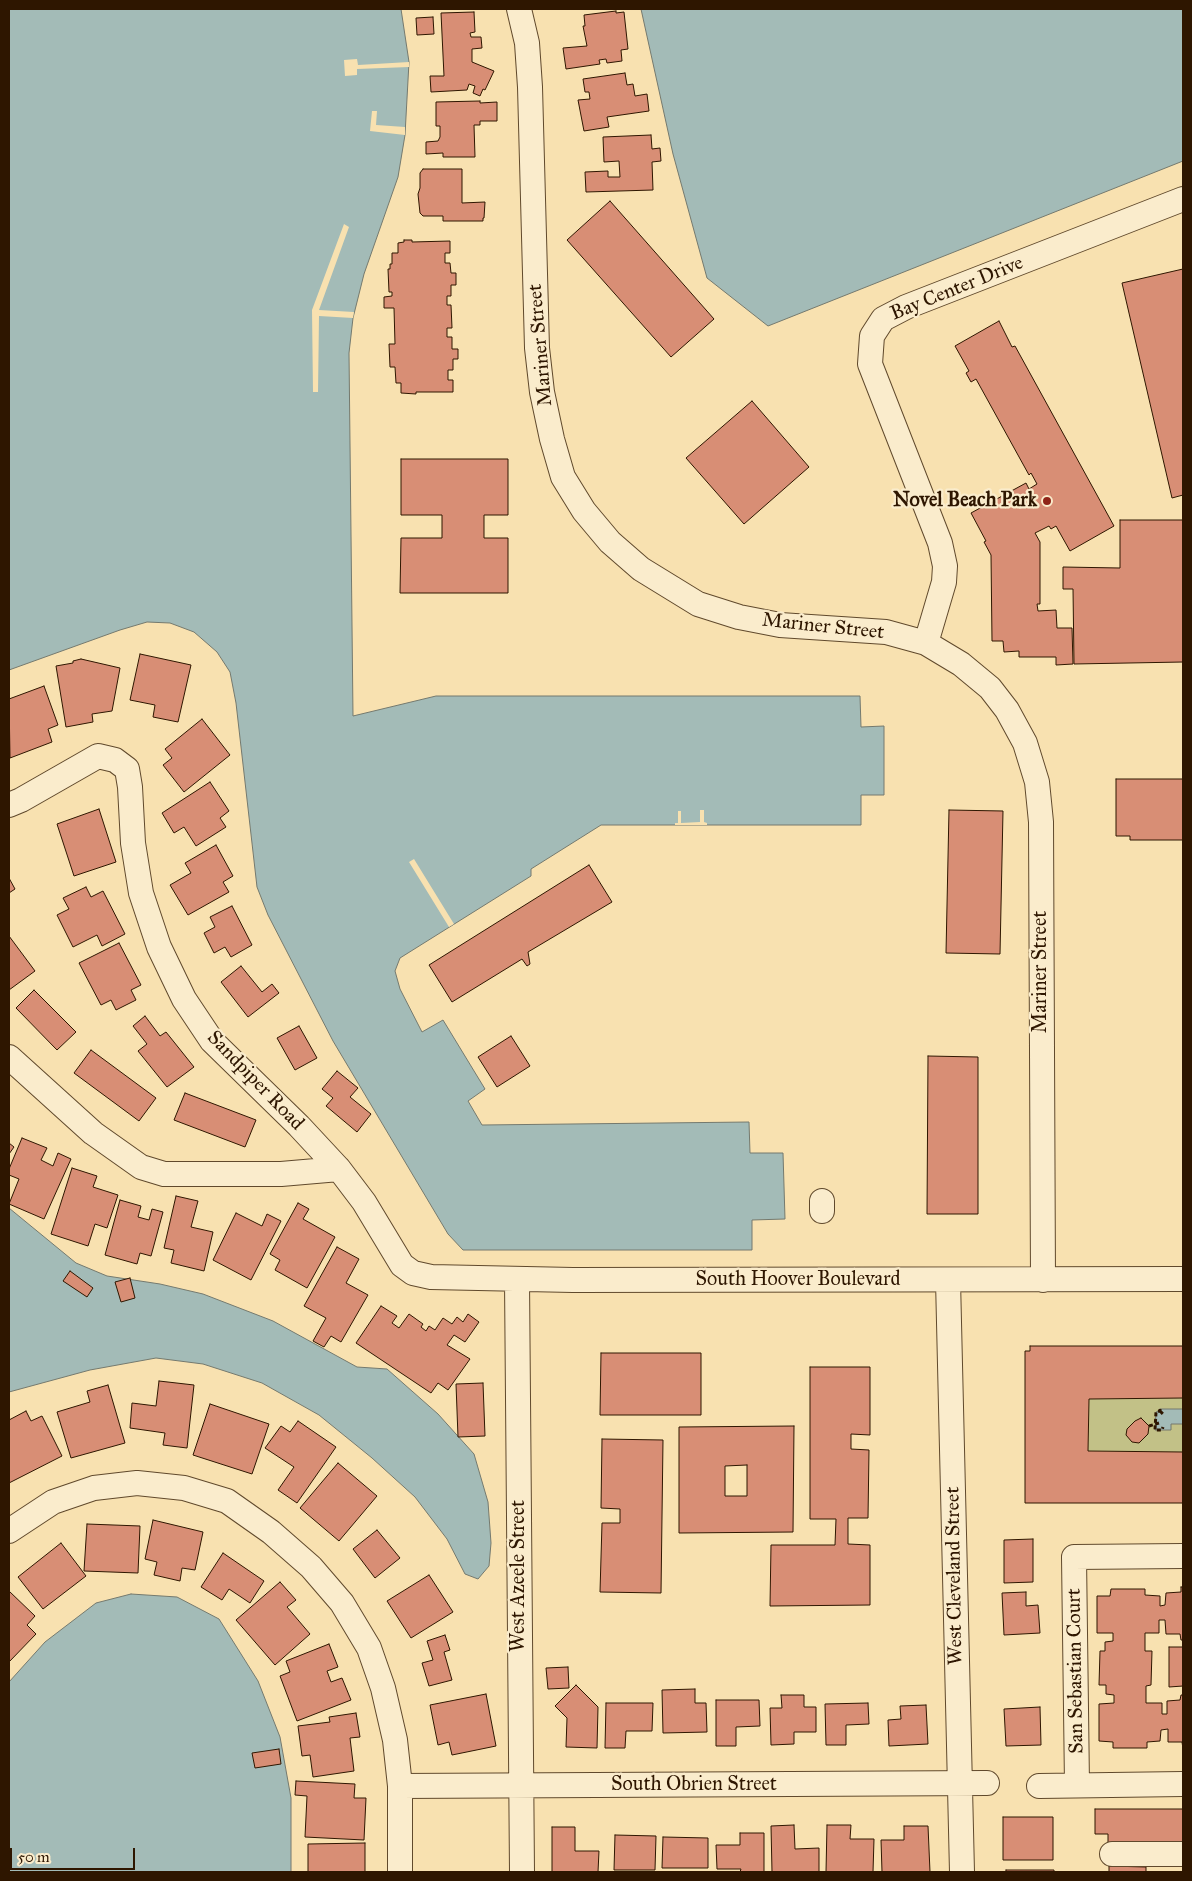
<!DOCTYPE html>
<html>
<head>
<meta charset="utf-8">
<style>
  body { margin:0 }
  #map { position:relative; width:1192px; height:1881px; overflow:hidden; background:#f8e1b0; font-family:"IM FELL Great Primer",serif }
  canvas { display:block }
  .frame { position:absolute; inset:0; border:10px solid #2e1600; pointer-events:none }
  .scale { position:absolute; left:10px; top:1848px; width:125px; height:22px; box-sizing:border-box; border:2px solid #2e1600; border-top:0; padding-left:6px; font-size:15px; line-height:18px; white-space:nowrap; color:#2e1600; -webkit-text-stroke:4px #faeccc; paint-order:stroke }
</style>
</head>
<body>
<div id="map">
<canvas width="1192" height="1881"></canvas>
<div class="frame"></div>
<div class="scale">50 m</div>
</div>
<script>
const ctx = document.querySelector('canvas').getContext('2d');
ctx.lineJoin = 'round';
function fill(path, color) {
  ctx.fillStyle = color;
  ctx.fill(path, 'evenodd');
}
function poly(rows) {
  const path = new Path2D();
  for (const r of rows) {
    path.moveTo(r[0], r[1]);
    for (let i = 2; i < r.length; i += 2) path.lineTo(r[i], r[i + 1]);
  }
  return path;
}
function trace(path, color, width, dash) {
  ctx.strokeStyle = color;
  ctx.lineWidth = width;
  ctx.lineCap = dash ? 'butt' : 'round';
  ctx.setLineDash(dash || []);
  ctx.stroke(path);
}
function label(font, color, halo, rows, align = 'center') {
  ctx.font = font + ' "IM FELL Great Primer",serif';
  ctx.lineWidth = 4.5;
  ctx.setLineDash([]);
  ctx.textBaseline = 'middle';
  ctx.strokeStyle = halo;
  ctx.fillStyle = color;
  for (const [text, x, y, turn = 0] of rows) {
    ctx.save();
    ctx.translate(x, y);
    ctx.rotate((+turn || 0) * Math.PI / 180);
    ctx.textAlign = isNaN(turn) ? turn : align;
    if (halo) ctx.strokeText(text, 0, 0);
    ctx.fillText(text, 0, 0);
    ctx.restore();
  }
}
const green = poly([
  [1183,1398,1183,1452,1088,1451,1089,1399]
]);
const water = poly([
  [9,9,401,9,409,62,405,135,398,177,364,274,353,318,349,353,353,716,436,696,860,696,861,727,884,726,884,795,861,795,861,825,601,825,531,869,531,876,400,958,395,971,400,989,422,1032,443,1020,485,1089,468,1101,482,1125,749,1122,750,1153,783,1153,785,1219,752,1220,752,1250,463,1250,448,1234,333,1041,268,915,257,887,236,703,230,672,217,652,194,632,170,623,147,622,120,630,9,670,9,9],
  [641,9,1183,9,1183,161,768,326,707,278,673,154,641,9],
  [9,1208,76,1263,107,1276,160,1284,203,1294,273,1321,357,1367,387,1369,438,1414,474,1454,488,1502,491,1543,489,1566,478,1579,465,1574,447,1539,415,1497,372,1458,319,1415,262,1383,203,1364,156,1358,90,1370,9,1392,9,1208],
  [1160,1409,1183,1409,1183,1424,1171,1424,1171,1430,1155,1430,1156,1412,1159,1411,1160,1409],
  [131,1594,177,1597,219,1619,258,1681,280,1737,291,1798,291,1872,9,1872,9,1682,45,1642,96,1603,131,1594]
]);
const pier = poly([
  [357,59,358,65,409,62,409,67,357,69,357,75,345,76,344,60],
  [372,111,377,111,376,125,405,127,405,135,370,131],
  [344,224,349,227,319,310,354,312,353,318,319,316,318,392,313,392,312,310],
  [700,810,704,810,704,822,707,823,707,825,675,825,675,823,678,823,678,811,681,811,681,823,700,822],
  [414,859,454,924,449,927,409,862]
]);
const building = poly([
  [616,11,616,13,624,12,628,49,621,50,622,61,607,63,606,59,599,60,600,64,566,69,563,48,587,46,583,26,585,26,584,15,616,11],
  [474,12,475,32,470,33,471,37,481,37,482,48,472,49,472,62,494,71,485,90,483,89,480,96,473,93,475,86,469,84,467,90,431,92,430,76,444,76,441,13,474,12],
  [433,17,434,34,417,35,416,18,433,17],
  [625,73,627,85,633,84,635,96,647,94,649,111,607,117,609,127,584,131,578,100,590,99,589,92,585,92,583,79,625,73],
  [480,101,480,103,497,102,497,121,480,121,480,125,474,125,475,157,443,157,443,153,426,154,426,142,438,141,440,137,440,126,436,126,436,102,480,101],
  [651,135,652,149,660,148,661,161,652,162,653,190,586,192,585,172,608,171,608,177,620,177,619,161,604,162,603,137,651,135],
  [423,169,462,169,462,203,485,202,484,218,483,218,483,221,443,221,443,216,423,216,420,213,418,194,420,188,420,173,423,169],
  [610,201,714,319,671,357,567,240,610,201],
  [404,240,412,240,412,242,450,241,450,253,445,253,445,263,450,263,451,273,456,273,456,285,451,285,451,296,447,296,447,305,451,305,452,328,447,328,447,337,452,337,452,349,458,349,458,359,453,359,453,370,448,370,448,380,453,380,453,392,416,392,416,394,401,393,401,383,396,383,395,367,390,367,389,344,395,344,394,308,384,308,384,297,392,296,392,292,389,292,388,269,390,269,390,264,392,264,392,253,398,253,398,243,404,242,404,240],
  [1183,269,1183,495,1172,498,1122,283,1183,269],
  [999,321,1012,347,1015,346,1114,526,1070,551,1056,526,1051,529,1049,526,1035,533,1040,542,1040,604,1037,604,1038,611,1056,610,1057,628,1072,628,1073,664,1056,665,1056,657,1019,657,1019,651,1004,652,1003,641,992,641,991,555,984,542,986,541,971,513,1026,483,1029,489,1037,484,1031,473,1029,475,976,379,971,382,966,373,969,371,955,346,999,321],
  [752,401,809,467,744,524,686,458,752,401],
  [401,459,508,459,508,515,484,515,484,538,508,538,508,593,400,593,401,538,442,538,442,515,401,515,401,459],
  [1120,520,1183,520,1183,662,1074,664,1073,589,1063,589,1063,567,1120,568,1120,520],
  [140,654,191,665,178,722,153,717,155,705,130,700,140,654],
  [81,659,120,668,112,711,92,714,93,722,66,727,56,666,73,663,73,661,81,659],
  [44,686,58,725,48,729,52,742,10,758,9,699,44,686],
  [202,719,230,755,184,792,163,765,172,758,165,749,202,719],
  [1116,779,1183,779,1183,840,1130,840,1130,836,1116,836,1116,779],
  [210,782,229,811,220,818,226,827,196,846,184,827,174,833,162,813,210,782],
  [99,809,116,862,74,876,57,824,99,809],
  [949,810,1003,811,1000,954,946,953,949,810],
  [216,845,233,876,223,882,229,892,188,915,170,885,191,873,185,863,216,845],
  [589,865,612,902,528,952,530,964,527,966,522,959,452,1002,429,965,589,865],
  [9,878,15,889,9,893,9,878],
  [86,887,91,897,103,891,125,934,102,946,97,935,73,947,57,915,69,909,63,898,86,887],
  [232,906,252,945,231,957,225,947,214,953,204,933,215,927,210,917,232,906],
  [9,936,35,971,9,990,9,936],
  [119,943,141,985,131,990,136,1000,116,1010,111,1000,101,1005,79,963,119,943],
  [241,966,262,992,272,984,279,993,248,1017,221,982,241,966],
  [34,990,76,1032,57,1050,16,1008,34,990],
  [145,1016,160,1036,166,1032,194,1067,167,1087,138,1051,147,1044,133,1026,145,1016],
  [299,1026,317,1058,295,1070,277,1038,299,1026],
  [511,1036,530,1066,497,1087,478,1057,511,1036],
  [91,1050,156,1098,139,1121,74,1073,91,1050],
  [928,1056,978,1057,978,1214,927,1214,928,1056],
  [337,1071,358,1088,350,1097,371,1114,357,1132,326,1106,333,1098,322,1089,337,1071],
  [185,1093,256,1120,245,1147,174,1120,185,1093],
  [22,1138,47,1148,41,1160,53,1166,58,1153,71,1159,44,1219,9,1204,19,1179,9,1175,9,1169,22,1138],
  [9,1143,14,1147,9,1154,9,1143],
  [72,1168,97,1176,93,1187,118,1195,107,1228,95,1224,88,1246,51,1234,72,1168],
  [176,1196,198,1201,191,1227,213,1232,204,1271,171,1263,174,1250,164,1248,176,1196],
  [120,1200,141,1206,138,1217,149,1220,152,1209,163,1212,151,1256,140,1253,137,1264,105,1255,120,1200],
  [298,1203,309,1209,303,1219,335,1237,307,1288,275,1270,280,1260,270,1254,298,1203],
  [236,1213,262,1226,267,1214,281,1221,251,1280,213,1260,236,1213],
  [337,1247,359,1259,346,1283,368,1295,341,1342,331,1336,324,1347,313,1341,326,1318,304,1306,337,1247],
  [70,1271,93,1288,87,1297,63,1281,70,1271],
  [130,1278,135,1298,121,1302,115,1282,130,1278],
  [381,1306,397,1316,392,1323,399,1328,409,1314,423,1324,421,1327,426,1331,429,1326,435,1330,443,1318,452,1324,457,1317,463,1322,468,1314,479,1322,465,1342,454,1335,447,1345,470,1359,448,1390,438,1383,431,1393,356,1343,381,1306],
  [1030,1346,1183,1346,1183,1398,1089,1399,1088,1451,1183,1452,1183,1503,1025,1503,1025,1351,1030,1351,1030,1346],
  [601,1353,701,1353,701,1415,600,1415,601,1353],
  [810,1367,870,1367,870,1435,851,1434,851,1449,869,1450,868,1518,848,1518,848,1544,870,1545,870,1605,770,1606,771,1545,835,1545,836,1519,810,1519,810,1367],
  [159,1381,194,1385,187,1448,163,1445,165,1433,130,1428,132,1403,156,1406,159,1381],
  [483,1383,485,1436,458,1437,456,1384,483,1383],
  [108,1385,125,1443,71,1458,57,1412,90,1402,87,1391,108,1385],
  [210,1404,269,1424,252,1474,193,1455,210,1404],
  [26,1411,31,1421,42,1416,62,1456,9,1483,9,1420,26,1411],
  [1141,1418,1149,1426,1148,1434,1139,1443,1132,1442,1126,1435,1127,1429,1135,1421,1141,1418],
  [298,1421,336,1447,297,1503,278,1490,294,1467,265,1448,281,1426,290,1432,298,1421],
  [794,1426,793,1532,679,1533,679,1427,794,1426],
  [747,1465,747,1496,725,1496,725,1466,747,1465],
  [602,1439,663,1440,661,1593,600,1592,602,1523,620,1523,620,1509,601,1508,602,1439],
  [338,1463,377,1496,339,1541,300,1508,338,1463],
  [153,1520,203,1532,195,1570,182,1568,180,1581,154,1575,157,1562,145,1559,153,1520],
  [87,1524,140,1526,138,1573,84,1571,87,1524],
  [377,1530,400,1558,375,1578,353,1549,377,1530],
  [1033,1539,1033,1582,1004,1583,1004,1540,1033,1539],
  [61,1543,86,1576,43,1609,18,1577,61,1543],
  [223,1553,264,1581,250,1603,229,1589,222,1600,201,1587,223,1553],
  [429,1575,453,1612,411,1638,387,1601,429,1575],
  [280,1582,296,1600,287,1607,310,1634,275,1665,236,1620,280,1582],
  [1181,1587,1183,1587,1183,1640,1181,1640,1180,1634,1166,1634,1165,1620,1159,1620,1159,1633,1145,1633,1145,1651,1152,1651,1151,1685,1146,1686,1146,1703,1162,1703,1162,1714,1167,1714,1167,1701,1180,1700,1181,1695,1183,1695,1183,1749,1182,1742,1168,1742,1168,1729,1161,1730,1160,1741,1147,1742,1147,1748,1113,1748,1113,1742,1099,1741,1099,1704,1114,1703,1114,1695,1106,1694,1106,1685,1099,1685,1100,1651,1105,1651,1105,1642,1113,1641,1113,1633,1097,1633,1097,1596,1110,1596,1111,1589,1145,1589,1145,1595,1160,1596,1160,1606,1165,1605,1166,1593,1181,1592,1181,1587],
  [9,1591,35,1616,27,1625,36,1634,9,1662,9,1591],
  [1026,1592,1026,1606,1038,1605,1040,1633,1004,1635,1002,1593,1026,1592],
  [445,1635,450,1650,444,1652,452,1680,429,1686,422,1663,433,1660,427,1641,445,1635],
  [329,1644,338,1667,327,1671,331,1682,342,1678,351,1700,297,1721,280,1676,290,1672,286,1661,329,1644],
  [1169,1647,1183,1647,1183,1686,1169,1687,1169,1647],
  [568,1667,569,1688,548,1689,546,1668,568,1667],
  [576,1685,598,1707,597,1748,566,1747,567,1718,555,1706,576,1685],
  [695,1689,695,1703,706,1703,707,1732,663,1733,662,1690,695,1689],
  [486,1694,496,1746,452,1755,449,1742,438,1745,430,1705,486,1694],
  [781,1695,804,1695,804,1707,816,1707,816,1732,794,1732,794,1744,771,1745,770,1708,782,1708,781,1695],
  [716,1700,759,1700,760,1726,736,1727,736,1746,716,1746,716,1700],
  [606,1703,653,1703,652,1731,626,1731,625,1748,605,1748,606,1703],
  [868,1703,869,1724,846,1725,846,1745,826,1745,825,1704,868,1703],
  [926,1705,928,1744,889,1746,888,1720,901,1719,900,1706,926,1705],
  [1040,1707,1041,1745,1006,1746,1004,1709,1040,1707],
  [356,1713,360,1737,350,1738,354,1771,313,1777,310,1755,302,1756,298,1726,330,1722,329,1717,356,1713],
  [279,1749,281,1764,255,1768,252,1753,279,1749],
  [296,1781,355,1784,354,1798,366,1798,364,1840,305,1837,307,1796,295,1795,296,1781],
  [1095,1809,1183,1809,1183,1846,1108,1846,1108,1834,1095,1834,1095,1809],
  [1003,1817,1053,1817,1053,1860,1003,1860,1003,1817],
  [794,1825,795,1849,819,1848,819,1872,772,1872,771,1826,794,1825],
  [827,1825,851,1825,850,1839,874,1839,873,1872,826,1872,827,1825],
  [904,1826,928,1826,930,1872,882,1872,881,1840,904,1840,904,1826],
  [552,1827,575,1827,575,1851,599,1851,598,1872,552,1872,552,1827],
  [740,1833,764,1833,764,1872,740,1872,741,1869,717,1869,716,1845,740,1845,740,1833],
  [615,1835,656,1836,655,1870,614,1870,615,1835],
  [663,1837,708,1838,708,1868,662,1868,663,1837],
  [365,1843,365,1872,308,1872,308,1844,365,1843],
  [1109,1866,1146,1867,1146,1872,1109,1872,1109,1866],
  [1006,1870,1054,1870,1054,1872,1006,1872,1006,1870]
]);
const path = poly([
  [1160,1409,1160,1411,1156,1412,1155,1430,1162,1430,1163,1427],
  [1160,1411,1164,1415],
  [1149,1426,1159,1423]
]);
const minor = poly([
  [519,9,527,43,530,87,537,348,542,392,552,439,563,477,584,511,610,542,641,569,698,604,739,617,780,625,886,632,926,643,961,664,990,688,1007,710,1025,743,1037,782,1041,822,1043,1280],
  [926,643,944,582,945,566,940,543,870,364,872,336,883,319,906,307,1183,199],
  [9,805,21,800,98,756,115,760,127,769,130,787,133,843,141,893,159,947,184,999,212,1041,299,1126,339,1169,281,1174,164,1174,141,1167,93,1133,9,1057],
  [339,1169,364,1202,402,1265,413,1273,431,1277,573,1280,1183,1279],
  [822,1211,822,1201],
  [517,1280,522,1872],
  [948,1280,962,1872],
  [9,1531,53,1502,94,1488,137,1483,184,1488,227,1501,271,1532,311,1567,342,1603,369,1648,383,1688,395,1740,400,1786,400,1872],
  [1077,1785,1074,1557,1183,1556],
  [400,1786,987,1783],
  [1039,1786,1183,1784],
  [1112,1854,1183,1854]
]);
const markers = [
  [1047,501,5,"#8f2418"]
];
const streetNames = [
  ["Bay Center Drive",957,289,-22],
  ["Mariner Street",541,345,-95],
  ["Mariner Street",823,627,6],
  ["Mariner Street",1041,972,-90],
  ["Sandpiper Road",255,1081,46],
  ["South Hoover Boulevard",798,1280],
  ["West Azeele Street",519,1576,-90],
  ["West Cleveland Street",955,1576,-91],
  ["San Sebastian Court",1076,1671,-91],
  ["South Obrien Street",694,1785]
];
const poiNames = [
  ["Novel Beach Park",1037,501]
];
fill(green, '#c2c187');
fill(water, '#a3bbb7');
trace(water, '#74796e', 1);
fill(pier, '#f8e1b0');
fill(building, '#d88e75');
trace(building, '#2e1600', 1);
trace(minor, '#60492c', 26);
trace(path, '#2e1600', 3, [4, 2.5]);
trace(minor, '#faeccc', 24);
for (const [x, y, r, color] of markers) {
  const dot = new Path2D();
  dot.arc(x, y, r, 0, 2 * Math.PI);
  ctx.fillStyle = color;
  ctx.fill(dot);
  trace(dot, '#faeccc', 2);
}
label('20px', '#2e1600', '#faeccc', streetNames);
label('bold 20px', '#2e1600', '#faeccc', poiNames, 'right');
</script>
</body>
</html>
